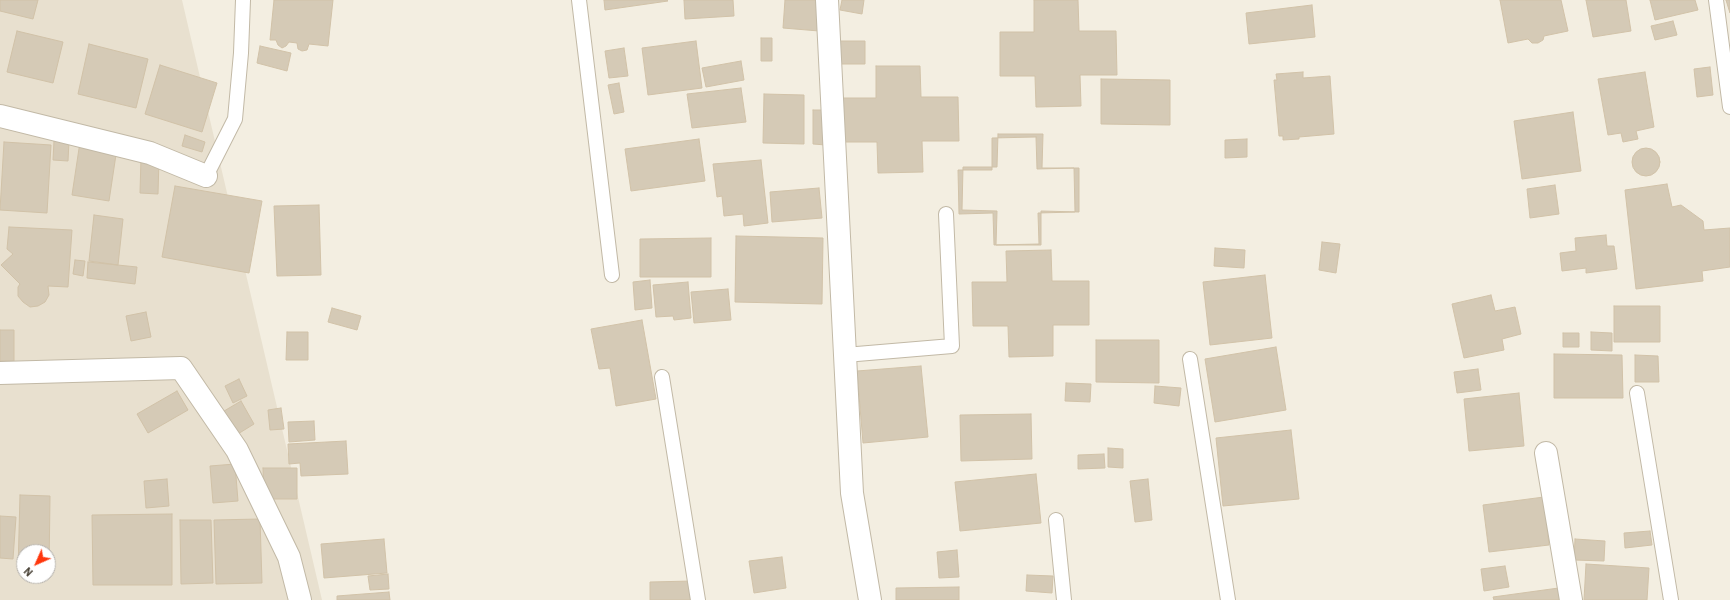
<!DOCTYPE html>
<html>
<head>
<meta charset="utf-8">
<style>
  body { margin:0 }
  #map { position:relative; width:1730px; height:600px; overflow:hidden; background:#f3eee1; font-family:Barlow,sans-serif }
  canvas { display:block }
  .north { position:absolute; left:16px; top:544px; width:40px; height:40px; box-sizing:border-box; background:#fff; border:1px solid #b5b2ad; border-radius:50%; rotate:225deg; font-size:11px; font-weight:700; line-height:16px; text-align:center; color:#453e32 }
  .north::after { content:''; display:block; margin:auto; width:14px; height:18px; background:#ff360c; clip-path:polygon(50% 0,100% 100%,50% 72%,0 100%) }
</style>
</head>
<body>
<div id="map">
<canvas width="1730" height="600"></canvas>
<div class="north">N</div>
</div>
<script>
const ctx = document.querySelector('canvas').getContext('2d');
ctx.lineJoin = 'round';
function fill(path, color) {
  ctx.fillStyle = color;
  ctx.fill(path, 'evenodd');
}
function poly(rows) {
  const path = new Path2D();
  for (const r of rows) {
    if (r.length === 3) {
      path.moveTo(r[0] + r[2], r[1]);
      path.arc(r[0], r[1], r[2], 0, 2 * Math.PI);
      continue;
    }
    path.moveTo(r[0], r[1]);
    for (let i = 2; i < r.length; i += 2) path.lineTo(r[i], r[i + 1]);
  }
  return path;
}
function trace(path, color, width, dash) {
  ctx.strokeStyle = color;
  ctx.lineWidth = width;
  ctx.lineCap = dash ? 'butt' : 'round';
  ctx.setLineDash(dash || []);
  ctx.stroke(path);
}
const residential = poly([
  [0,0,182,0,322,600,0,600],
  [24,552,48,552,48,576,24,576]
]);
const building = poly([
  [0,0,38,0,33,19,0,11,0,0],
  [274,0,333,0,328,46,309,44,307,50,302,51,298,49,297,43,289,42,286,46,282,48,278,45,276,40,270,40,274,0],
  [604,0,667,0,668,1,605,10,604,0],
  [684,0,733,0,734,16,685,19,684,0],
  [785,0,821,0,819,31,783,28,785,0],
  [842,0,864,0,862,14,840,10,842,0],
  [1034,0,1078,0,1079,31,1116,31,1117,75,1080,75,1081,106,1036,107,1035,76,1000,76,1000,32,1034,32,1034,0],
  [1500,0,1561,0,1568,31,1544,36,1543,40,1538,43,1532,43,1528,39,1508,43,1500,0],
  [1586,0,1626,0,1631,31,1593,37,1586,0],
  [1650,0,1695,0,1698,10,1655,20,1650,0],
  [1726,0,1730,0,1730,13,1726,0],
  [1312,5,1315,37,1249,44,1246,13,1312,5],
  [1673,21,1677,35,1655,40,1651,26,1673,21],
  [17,31,63,42,53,83,7,72,17,31],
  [761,38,772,38,772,61,761,61,761,38],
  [696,41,702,88,648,95,642,48,696,41],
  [840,41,865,41,865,64,840,64,840,41],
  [89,44,148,59,136,108,78,94,89,44],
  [260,46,291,53,287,71,257,63,260,46],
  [624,48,628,76,609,78,605,51,624,48],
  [741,61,744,80,706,87,702,68,741,61],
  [160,65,217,83,202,132,145,114,160,65],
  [876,66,920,66,921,97,958,97,959,141,922,141,923,172,878,173,877,142,842,142,842,98,876,98,876,66],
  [1710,67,1713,95,1697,97,1694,69,1710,67],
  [1303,72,1303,78,1330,76,1334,134,1299,137,1299,139,1283,140,1283,136,1279,136,1274,80,1277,80,1276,74,1303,72],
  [1645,72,1654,127,1636,131,1638,139,1623,142,1621,133,1608,135,1598,79,1645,72],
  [1101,79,1170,80,1170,125,1101,124,1101,79],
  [619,83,624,112,614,114,608,85,619,83],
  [741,88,746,122,692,128,687,94,741,88],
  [764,94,804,95,804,144,763,143,764,94],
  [813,110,826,110,826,145,813,144,813,110],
  [1573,112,1581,171,1522,179,1514,121,1573,112],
  [998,134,1043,134,1042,168,1079,168,1079,212,1041,211,1041,245,996,245,997,211,962,210,963,167,997,167,998,134],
  [185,135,205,142,202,152,182,146,185,135],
  [1036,137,1037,169,1074,168,1075,212,1038,213,1039,244,994,245,993,213,959,214,958,170,992,170,992,138,1036,137],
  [699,139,705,181,631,191,625,149,699,139],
  [1247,139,1247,157,1225,158,1225,140,1247,139],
  [54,141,69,141,68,161,53,160,54,141],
  [4,142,51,145,47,213,0,210,4,142],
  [80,142,117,148,109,201,72,195,80,142],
  [1646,162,14],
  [141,158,159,158,158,194,140,193,141,158],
  [761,160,768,223,744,226,743,214,724,216,722,196,717,197,713,164,761,160],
  [1667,184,1672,207,1681,205,1703,221,1704,230,1730,228,1730,267,1702,271,1703,281,1636,289,1625,190,1667,184],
  [1555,185,1559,214,1530,218,1527,189,1555,185],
  [175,186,262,201,249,273,162,257,175,186],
  [819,188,822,218,772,222,770,192,819,188],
  [319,205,321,275,277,276,274,206,319,205],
  [94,215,123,219,118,265,89,261,94,215],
  [9,227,72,230,68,287,48,286,49,295,45,302,38,306,30,307,23,302,18,296,18,287,20,284,1,265,13,254,7,249,9,227],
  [1606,235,1607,246,1614,246,1617,269,1586,273,1586,268,1562,271,1560,253,1576,251,1575,238,1606,235],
  [736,236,823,238,822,304,735,302,736,236],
  [711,238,711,277,640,277,640,239,711,238],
  [1322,242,1340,244,1336,273,1319,270,1322,242],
  [1215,248,1245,250,1244,268,1214,266,1215,248],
  [1051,250,1052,281,1089,281,1089,325,1053,325,1053,356,1009,357,1008,326,973,326,972,282,1007,282,1006,251,1051,250],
  [75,260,85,261,83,276,73,274,75,260],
  [88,262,137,267,135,284,87,278,88,262],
  [1265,275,1272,338,1210,345,1203,282,1265,275],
  [650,280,652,308,635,310,633,282,650,280],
  [688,282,691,318,674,320,673,316,656,317,653,285,688,282],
  [728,289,731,320,694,323,691,292,728,289],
  [1491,295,1495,311,1515,307,1521,334,1502,339,1504,350,1464,358,1452,304,1491,295],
  [1614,306,1660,306,1660,342,1614,342,1614,306],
  [332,308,361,316,357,330,328,322,332,308],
  [146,312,151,337,131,341,126,316,146,312],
  [642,320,656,399,616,406,610,368,599,369,591,329,642,320],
  [0,330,14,330,14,361,0,361,0,330],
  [287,332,308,332,308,360,286,360,287,332],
  [1591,332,1612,333,1612,351,1591,350,1591,332],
  [1563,333,1579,333,1579,347,1563,347,1563,333],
  [1096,340,1159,340,1159,383,1096,382,1096,340],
  [1276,347,1286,410,1215,422,1205,359,1276,347],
  [1554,354,1622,355,1623,398,1554,398,1554,354],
  [1635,355,1658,356,1659,382,1635,382,1635,355],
  [921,366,928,437,863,443,857,371,921,366],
  [1478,369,1481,390,1457,393,1454,372,1478,369],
  [239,379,247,396,233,403,225,386,239,379],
  [1066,383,1091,384,1090,402,1065,401,1066,383],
  [1155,386,1181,388,1179,406,1154,403,1155,386],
  [177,391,188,410,148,433,137,414,177,391],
  [1519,393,1524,446,1469,451,1464,399,1519,393],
  [241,401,254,424,233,437,219,414,241,401],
  [281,408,284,429,270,430,268,410,281,408],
  [1031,414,1032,459,961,461,960,415,1031,414],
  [314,421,315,440,289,442,288,422,314,421],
  [1291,430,1299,499,1223,506,1216,438,1291,430],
  [346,441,348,474,301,476,300,463,289,464,288,444,346,441],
  [1108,448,1123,449,1123,468,1108,467,1108,448],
  [1104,454,1105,468,1078,469,1078,455,1104,454],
  [235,464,238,501,213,503,210,466,235,464],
  [263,468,297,468,297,499,264,499,263,468],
  [1036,474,1041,523,960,531,955,482,1036,474],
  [167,479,169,506,146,508,144,481,167,479],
  [1148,479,1152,520,1135,522,1130,481,1148,479],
  [20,495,50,496,49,572,48,552,24,552,24,571,18,571,20,495],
  [1544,497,1549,545,1489,552,1483,505,1544,497],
  [172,514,172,585,93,585,92,515,172,514],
  [0,516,16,517,13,559,0,558,0,516],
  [260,519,262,583,216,584,214,520,260,519],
  [180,520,211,520,213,583,181,584,180,520],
  [1650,531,1652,545,1625,548,1624,533,1650,531],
  [384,539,387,573,324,578,321,544,384,539],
  [1575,539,1605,541,1604,561,1574,560,1575,539],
  [957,550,959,577,939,578,937,552,957,550],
  [782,557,786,588,754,593,749,561,782,557],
  [1586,564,1649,568,1647,600,1584,600,1586,564],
  [1505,566,1509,587,1484,591,1481,569,1505,566],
  [388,574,389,589,370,590,368,576,388,574],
  [1027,575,1053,576,1052,593,1026,591,1027,575],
  [692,581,693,600,650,600,650,582,692,581],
  [959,587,959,600,896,600,896,588,959,587],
  [1566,587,1568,600,1494,600,1493,597,1566,587],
  [389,592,390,600,337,600,337,596,389,592]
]);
const lane = poly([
  [579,0,612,275],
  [1716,0,1730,107],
  [206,176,235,119,241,53,243,0],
  [845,355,952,346,946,214],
  [1190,359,1228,600],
  [662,377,698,600],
  [1637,393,1671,600],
  [1056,520,1064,600]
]);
const street = poly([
  [827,0,852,493,870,600],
  [0,116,150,153,206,176],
  [0,373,181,368,237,450,289,557,300,600],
  [1546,453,1571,600]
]);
fill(residential, '#e8e0cf');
fill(building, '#d5cab6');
trace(building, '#d1c2a8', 1);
trace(lane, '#c2b9a6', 16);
trace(street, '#c2b9a6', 24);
trace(lane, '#fff', 14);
trace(street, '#fff', 22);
</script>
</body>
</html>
